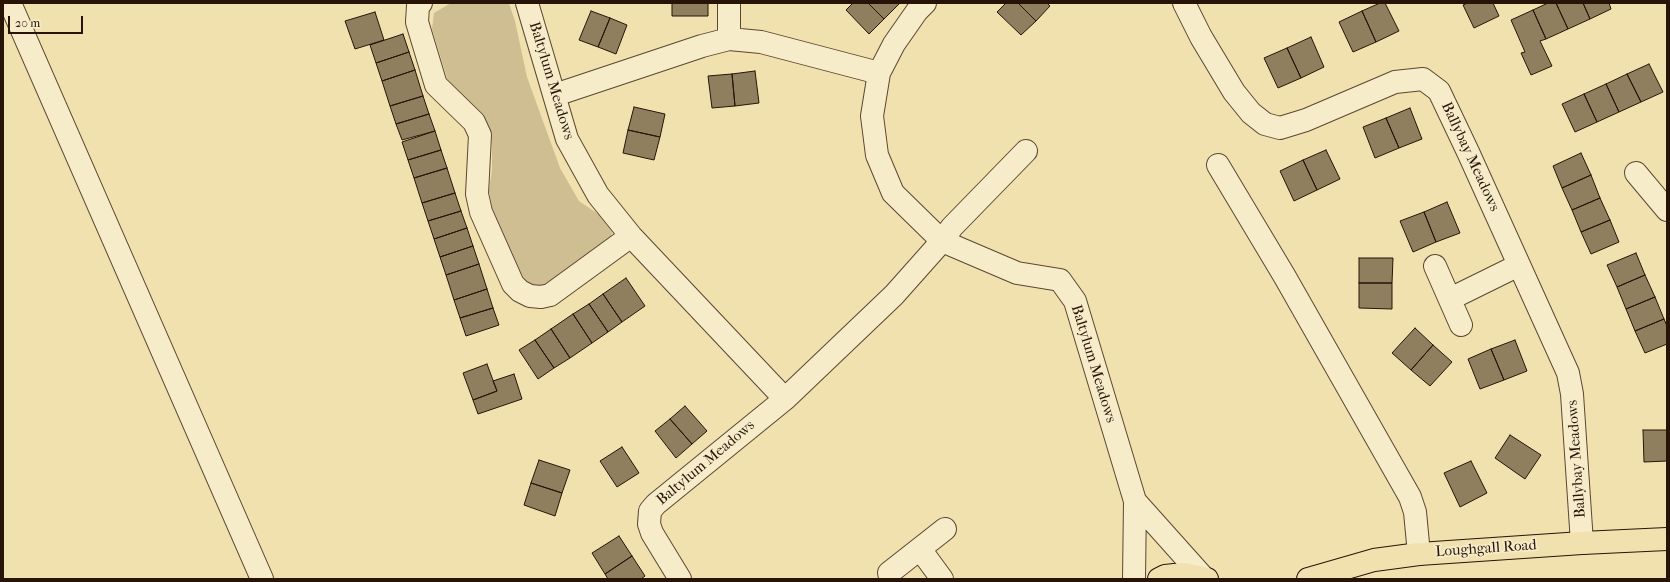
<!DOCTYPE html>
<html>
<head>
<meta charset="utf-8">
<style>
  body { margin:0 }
  #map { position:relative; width:1670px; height:582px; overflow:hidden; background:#f1e1ae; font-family:"IM FELL French Canon",serif }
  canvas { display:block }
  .frame { position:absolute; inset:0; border:4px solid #271407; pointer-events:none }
  .scale { position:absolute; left:8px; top:16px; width:75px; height:18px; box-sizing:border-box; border:2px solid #271407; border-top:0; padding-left:5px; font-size:12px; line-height:14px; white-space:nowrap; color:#271407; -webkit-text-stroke:3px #f6ecca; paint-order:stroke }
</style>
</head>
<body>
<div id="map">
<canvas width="1670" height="582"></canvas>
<div class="frame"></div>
<div class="scale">20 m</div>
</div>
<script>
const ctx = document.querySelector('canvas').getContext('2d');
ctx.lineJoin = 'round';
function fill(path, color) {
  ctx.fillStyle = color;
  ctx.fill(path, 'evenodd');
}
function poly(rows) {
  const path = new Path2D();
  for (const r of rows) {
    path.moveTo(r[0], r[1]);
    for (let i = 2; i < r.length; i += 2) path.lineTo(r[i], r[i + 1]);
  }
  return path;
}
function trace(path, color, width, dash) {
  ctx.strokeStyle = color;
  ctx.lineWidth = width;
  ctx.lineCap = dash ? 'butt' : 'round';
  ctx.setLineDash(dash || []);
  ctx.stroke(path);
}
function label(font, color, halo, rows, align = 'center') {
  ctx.font = font + ' "IM FELL French Canon",serif';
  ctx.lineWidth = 3.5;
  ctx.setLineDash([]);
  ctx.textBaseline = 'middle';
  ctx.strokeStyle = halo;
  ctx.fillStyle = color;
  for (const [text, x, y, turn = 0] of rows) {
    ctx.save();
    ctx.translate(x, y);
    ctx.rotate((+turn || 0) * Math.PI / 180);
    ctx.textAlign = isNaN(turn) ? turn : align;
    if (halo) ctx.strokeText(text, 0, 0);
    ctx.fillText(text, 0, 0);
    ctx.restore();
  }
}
const green = poly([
  [451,3,509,3,515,21,527,77,560,168,579,201,598,214,612,232,610,242,551,286,539,287,526,281,511,259,495,225,489,190,492,170,492,135,485,121,466,98,448,81,432,29,434,13]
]);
const building = poly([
  [672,3,708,3,708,16,672,16,672,3],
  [853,3,868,3,884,19,869,34,846,10,853,3],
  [868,3,897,3,899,4,884,19,868,3],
  [1006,3,1018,3,1036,21,1021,35,997,12,1006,3],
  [1018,3,1047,3,1050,6,1036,21,1018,3],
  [1380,3,1385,3,1399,31,1376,42,1362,11,1380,3],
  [1468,3,1493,3,1499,16,1474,28,1463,5,1468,3],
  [1548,3,1556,3,1568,29,1546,39,1533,10,1548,3],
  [1556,3,1583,3,1590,19,1568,29,1556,3],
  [1583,3,1609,3,1611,9,1590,19,1583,3],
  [1533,10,1546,39,1540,41,1552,66,1531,75,1521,53,1525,52,1511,20,1533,10],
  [591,11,610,18,598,47,579,40,591,11],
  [1362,11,1376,42,1353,52,1339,22,1362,11],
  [375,12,384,40,355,49,345,21,375,12],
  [610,18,627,25,616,54,598,47,610,18],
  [403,34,409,52,376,63,370,45,403,34],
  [1311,37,1324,67,1301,78,1287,48,1311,37],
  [1287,48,1301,78,1278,88,1264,58,1287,48],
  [409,52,415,70,382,81,376,63,409,52],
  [1649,64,1663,92,1641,102,1627,74,1649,64],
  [415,70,423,96,390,106,382,81,415,70],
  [755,71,759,103,735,106,732,74,755,71],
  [732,74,735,106,712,108,708,76,732,74],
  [1627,74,1641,102,1619,112,1606,84,1627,74],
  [1606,84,1619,112,1597,122,1584,94,1606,84],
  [1584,94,1597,122,1575,132,1562,104,1584,94],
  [423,96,429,114,396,124,390,106,423,96],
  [634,107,665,114,660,137,628,130,634,107],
  [1410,108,1422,139,1399,148,1386,118,1410,108],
  [429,114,435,131,402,140,396,124,429,114],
  [1386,118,1399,148,1375,158,1363,127,1386,118],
  [628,130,660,137,654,160,623,153,628,130],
  [435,131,441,150,408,160,402,142,435,131],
  [441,150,447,168,414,178,408,160,441,150],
  [1326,150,1340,179,1317,190,1303,160,1326,150],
  [1581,153,1591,175,1562,188,1553,166,1581,153],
  [1303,160,1317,190,1294,201,1280,171,1303,160],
  [447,168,455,193,422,203,414,178,447,168],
  [1591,175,1600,198,1572,210,1562,188,1591,175],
  [455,193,461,211,428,221,422,203,455,193],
  [1600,198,1610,220,1581,232,1572,210,1600,198],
  [1447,202,1460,233,1436,242,1424,212,1447,202],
  [461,211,467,228,434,239,428,221,461,211],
  [1424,212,1436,242,1413,252,1400,221,1424,212],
  [1610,220,1619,242,1591,254,1581,232,1610,220],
  [467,228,473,246,440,257,434,239,467,228],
  [473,246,479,264,446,275,440,257,473,246],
  [1636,253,1645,275,1617,287,1607,265,1636,253],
  [1359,258,1393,258,1392,283,1359,283,1359,258],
  [479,264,487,289,454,300,446,275,479,264],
  [1645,275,1655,297,1626,309,1617,287,1645,275],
  [626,278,645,306,622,322,603,294,626,278],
  [1359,283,1392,283,1392,309,1359,308,1359,283],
  [487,289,493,308,460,318,454,300,487,289],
  [603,294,622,322,608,332,589,304,603,294],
  [1655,297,1664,319,1635,331,1626,309,1655,297],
  [589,304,608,332,592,343,573,314,589,304],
  [493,308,499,325,466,336,460,318,493,308],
  [573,314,592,343,570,358,551,329,573,314],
  [1664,319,1667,326,1667,344,1645,353,1635,331,1664,319],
  [1415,328,1433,345,1411,370,1392,353,1415,328],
  [551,329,570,358,554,368,535,340,551,329],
  [535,340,554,368,538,379,519,350,535,340],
  [1515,340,1527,371,1504,380,1491,349,1515,340],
  [1433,345,1452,362,1430,386,1411,370,1433,345],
  [1491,349,1504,380,1480,389,1468,359,1491,349],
  [487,364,497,391,473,400,463,373,487,364],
  [514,374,522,399,478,414,473,400,497,391,493,381,514,374],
  [685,406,707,431,692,444,670,419,685,406],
  [670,419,692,444,676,458,655,431,670,419],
  [1643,430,1667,430,1667,461,1644,462,1643,430],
  [1510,435,1541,455,1525,479,1495,458,1510,435],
  [622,447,639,473,617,487,600,461,622,447],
  [539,460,570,470,562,493,531,483,539,460],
  [1471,461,1487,493,1460,507,1444,473,1471,461],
  [531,483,562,493,555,516,524,505,531,483],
  [619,536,632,556,605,574,592,553,619,536],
  [632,556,645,576,641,579,608,579,605,574,632,556]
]);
const minor = poly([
  [10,3,262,579],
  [421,3,418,6,417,22,436,85,474,122,480,135,477,194,481,212,513,284,520,291,530,296,541,297,550,295,631,236],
  [527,3,567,139,598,195,631,236,785,399],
  [925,3,917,11,894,44,879,73,872,116,877,155,893,193,942,241,1017,273,1060,280,1075,301,1135,501,1134,579],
  [1184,3,1201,37,1234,92,1251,113,1265,124,1280,128,1306,120,1395,82,1423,79,1439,91,1468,152,1568,373,1572,394,1582,543],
  [729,39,729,3],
  [555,95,702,46,729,39,761,42,879,73],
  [1218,165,1285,277,1410,497,1415,512,1419,554],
  [1636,173,1667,210],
  [1435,266,1461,325],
  [1450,299,1519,265],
  [1135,501,1203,577],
  [920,549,942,579],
  [889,573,945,529],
  [680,579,652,533,649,524,650,511,656,504,785,399,894,295,942,241,952,227,1026,151]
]);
const major = poly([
  [1159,579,1165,576,1184,574,1207,579],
  [1308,579,1374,560,1419,554,1582,543,1667,539]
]);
const streetNames = [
  ["Baltylum Meadows",551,81,73],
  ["Ballybay Meadows",1470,157,65],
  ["Baltylum Meadows",1093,364,73],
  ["Ballybay Meadows",1577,459,-94],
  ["Baltylum Meadows",706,463,-40],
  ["Loughgall Road",1486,549,-4]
];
fill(green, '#cfbe92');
fill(building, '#907f5e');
trace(building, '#271407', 1);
trace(minor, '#5a4731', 24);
trace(major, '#271407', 24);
trace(minor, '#f6ecca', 22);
trace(major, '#f1e1ae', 22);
label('15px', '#271407', '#f6ecca', streetNames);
</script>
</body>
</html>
